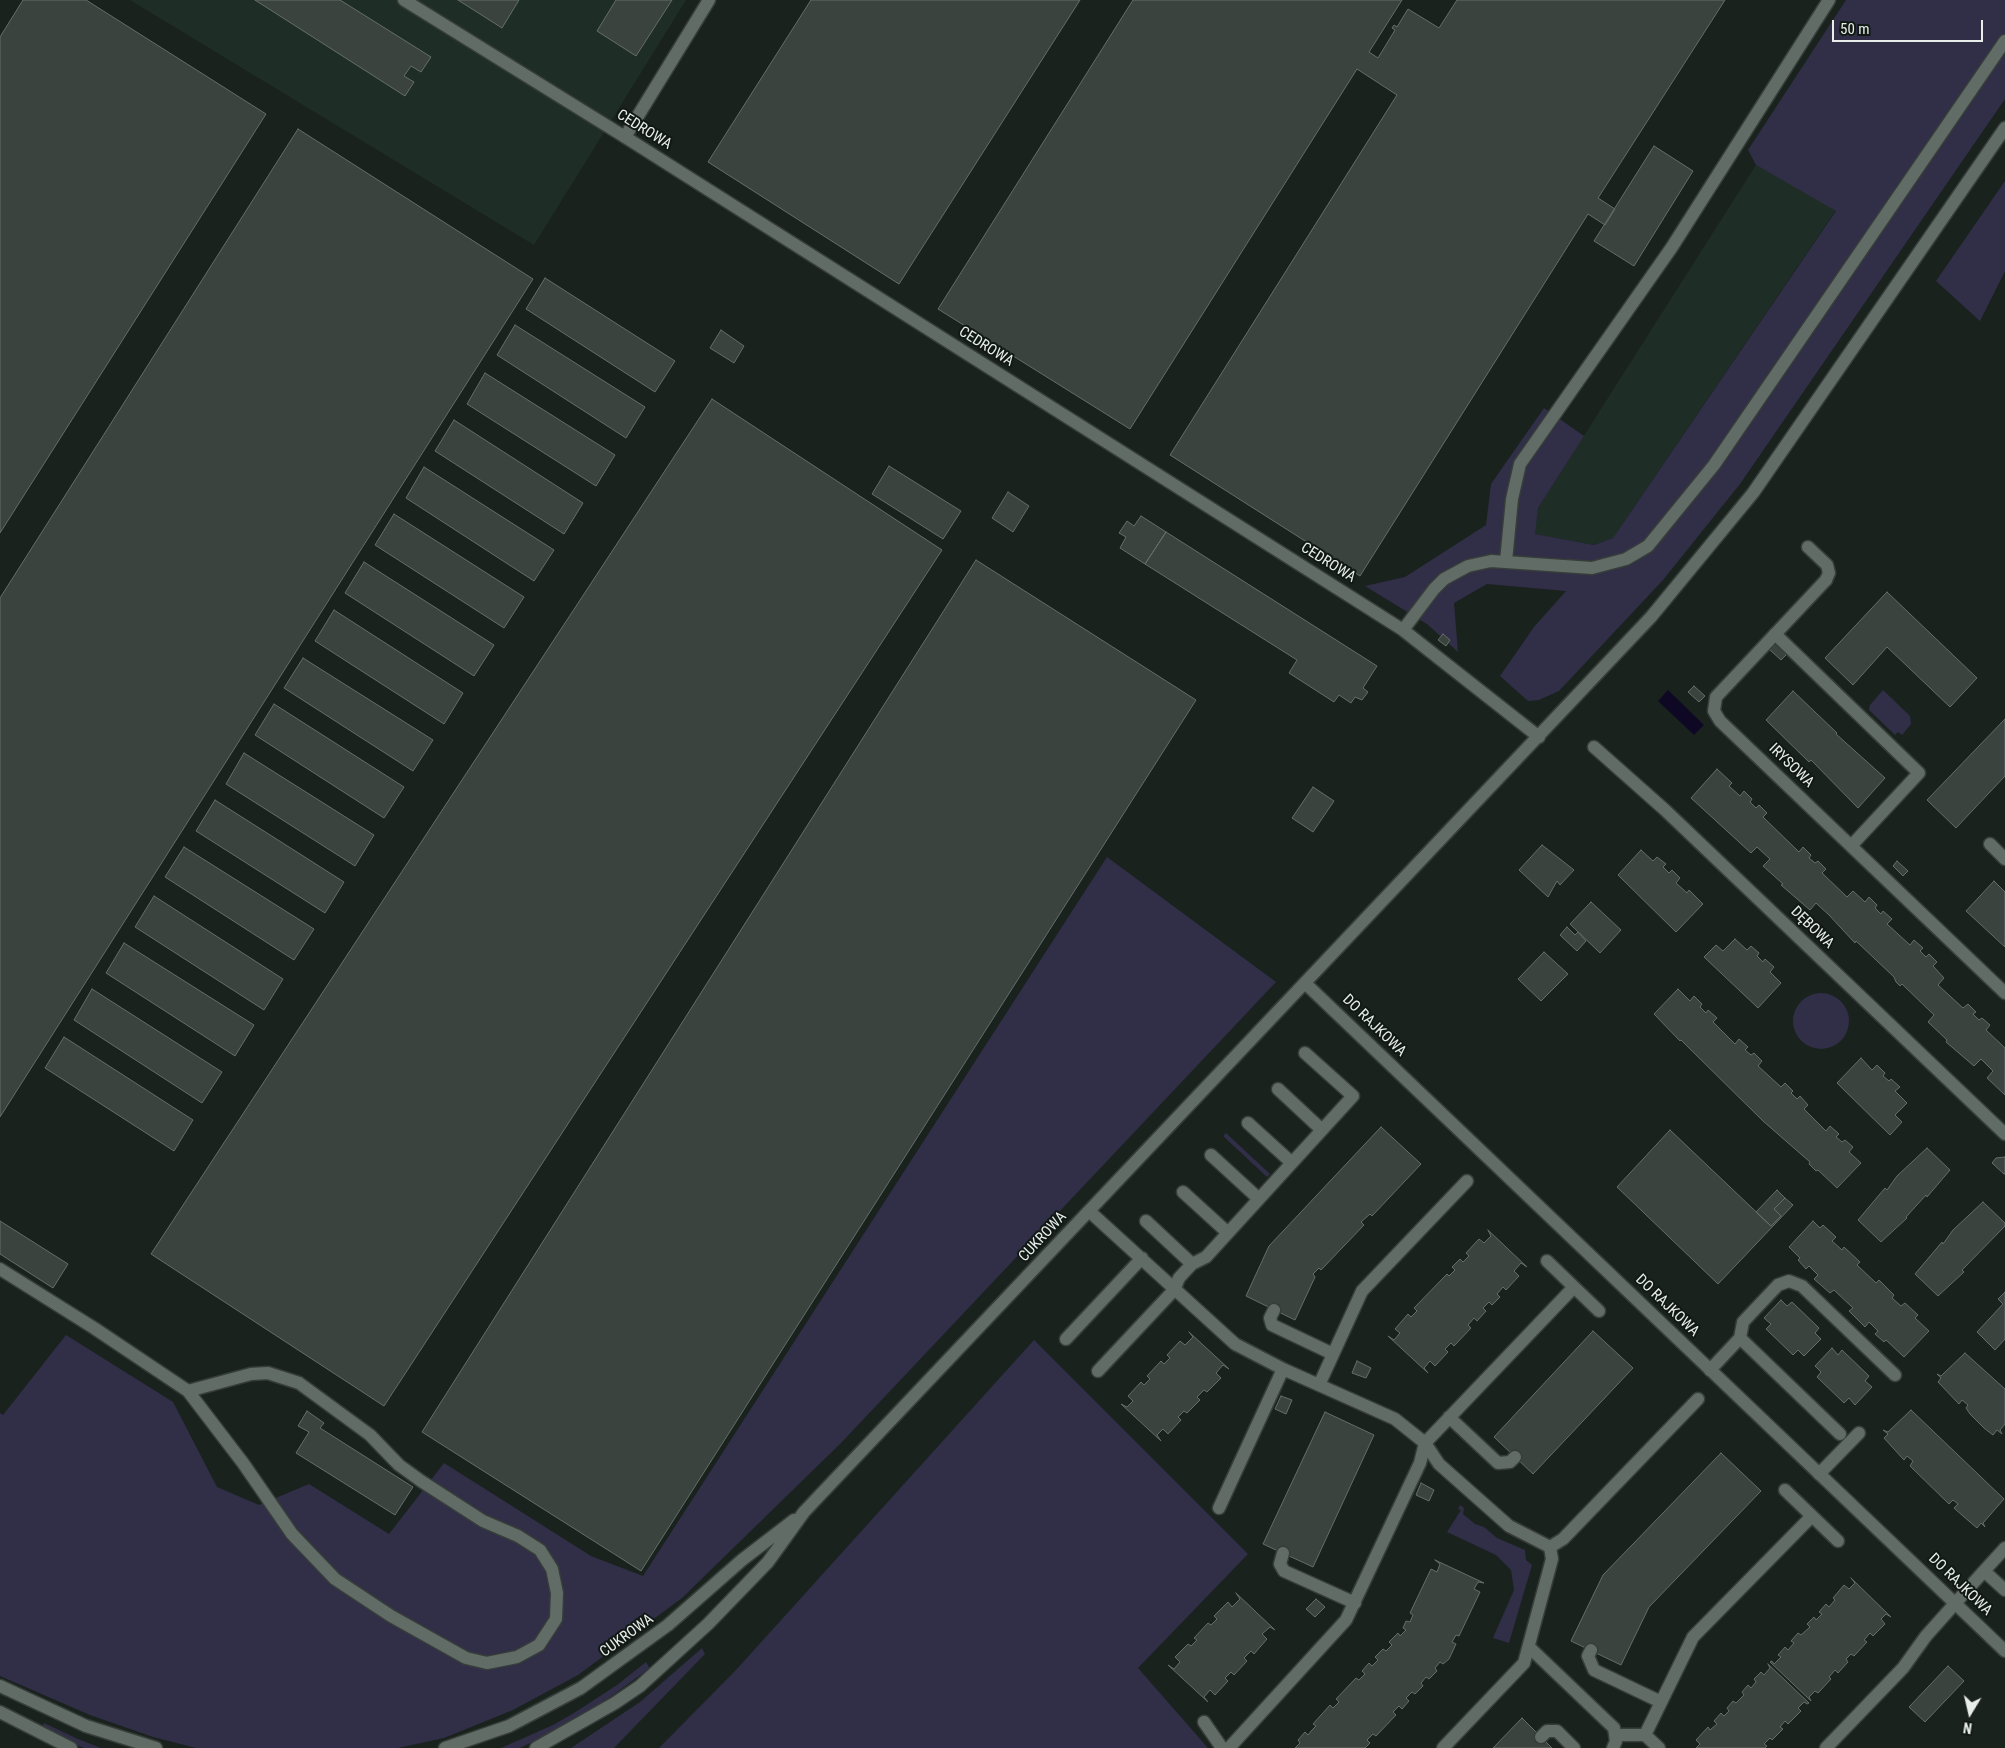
<!DOCTYPE html>
<html>
<head>
<meta charset="utf-8">
<style>
  body { margin:0 }
  #map { position:relative; width:2005px; height:1748px; overflow:hidden; background:#1a221e; font-family:"Roboto Condensed",sans-serif }
  canvas { display:block }
  .north { position:absolute; left:1945px; top:1688px; width:50px; height:50px; -webkit-text-stroke:4px #111915; paint-order:stroke; rotate:189deg; font-size:14px; font-weight:700; line-height:20px; text-align:center; color:#e8edea }
  .north::after { content:''; display:block; margin:auto; width:18px; height:22px; background:#e8edea; clip-path:polygon(50% 0,100% 100%,50% 72%,0 100%) }
  .scale { position:absolute; left:1832px; top:20px; width:151px; height:22px; box-sizing:border-box; border:2px solid #e8edea; border-top:0; padding-left:6px; font-size:15px; line-height:18px; white-space:nowrap; color:#e8edea; -webkit-text-stroke:4px #111915; paint-order:stroke }
</style>
</head>
<body>
<div id="map">
<canvas width="2005" height="1748"></canvas>
<div class="north">N</div>
<div class="scale">50 m</div>
</div>
<script>
const ctx = document.querySelector('canvas').getContext('2d');
ctx.lineJoin = 'round';
function fill(path, color) {
  ctx.fillStyle = color;
  ctx.fill(path, 'evenodd');
}
function poly(rows) {
  const path = new Path2D();
  for (const r of rows) {
    if (r.length === 3) {
      path.moveTo(r[0] + r[2], r[1]);
      path.arc(r[0], r[1], r[2], 0, 2 * Math.PI);
      continue;
    }
    path.moveTo(r[0], r[1]);
    for (let i = 2; i < r.length; i += 2) path.lineTo(r[i], r[i + 1]);
  }
  return path;
}
function trace(path, color, width, dash) {
  ctx.strokeStyle = color;
  ctx.lineWidth = width;
  ctx.lineCap = dash ? 'butt' : 'round';
  ctx.setLineDash(dash || []);
  ctx.stroke(path);
}
function label(font, color, halo, rows, align = 'center') {
  ctx.font = font + ' "Roboto Condensed",sans-serif';
  ctx.lineWidth = 4;
  ctx.setLineDash([]);
  ctx.textBaseline = 'middle';
  ctx.strokeStyle = halo;
  ctx.fillStyle = color;
  for (const [text, x, y, turn = 0] of rows) {
    ctx.save();
    ctx.translate(x, y);
    ctx.rotate((+turn || 0) * Math.PI / 180);
    ctx.textAlign = isNaN(turn) ? turn : align;
    if (halo) ctx.strokeText(text, 0, 0);
    ctx.fillText(text, 0, 0);
    ctx.restore();
  }
}
const built = poly([
  [130,0,686,0,534,245],
  [1756,165,1836,210,1613,538,1594,545,1534,534,1538,508]
]);
const green = poly([
  [1846,0,2005,0,2005,99,1740,484,1663,580,1559,691,1539,700,1528,701,1500,676,1534,627,1566,591,1487,584,1454,603,1458,652,1427,624,1365,586,1405,577,1486,525,1491,484,1544,408,1584,436,1538,508,1535,534,1594,545,1613,538,1836,211,1756,165,1748,150],
  [2005,181,2005,271,1980,321,1936,281],
  [1883,690,1910,716,1911,724,1902,735,1898,732,1895,735,1869,710,1870,705],
  [1107,857,1276,982,841,1443,682,1598,578,1675,513,1710,444,1738,398,1748,196,1748,153,1737,90,1715,0,1676,0,1413,3,1415,66,1335,173,1402,217,1487,259,1505,309,1484,389,1534,444,1463,591,1556,643,1576],
  [1821,1021,28],
  [1226,1133,1270,1174,1267,1177,1223,1136],
  [1034,1340,1248,1554,1138,1668,1208,1748,659,1748,736,1670],
  [1460,1505,1464,1508,1463,1514,1475,1524,1484,1527,1497,1538,1525,1550,1526,1560,1532,1565,1509,1643,1493,1638,1514,1590,1511,1570,1496,1555,1447,1532,1461,1510,1458,1509],
  [702,1648,705,1654,614,1748,571,1748,640,1702],
  [646,1662,649,1667,647,1670,609,1698,563,1727,520,1748,501,1748,553,1725,574,1713,617,1685],
  [44,1723,78,1739,101,1748,84,1748,76,1745,42,1728]
]);
const water = poly([
  [1668,690,1704,725,1694,735,1658,701]
]);
const building = poly([
  [23,0,86,0,266,114,0,533,0,37,23,0],
  [255,0,340,0,431,57,421,72,411,66,404,76,414,82,405,96,255,0],
  [458,0,519,0,502,28,458,0],
  [616,0,672,0,636,56,597,31,616,0],
  [811,0,1080,0,899,284,708,162,811,0],
  [1133,0,1402,0,1369,52,1378,58,1395,30,1392,28,1394,25,1397,27,1408,9,1439,28,1457,0,1725,0,1598,198,1615,209,1605,225,1588,214,1360,576,1170,455,1397,95,1357,69,1130,429,938,309,1133,0],
  [298,129,533,279,0,1117,0,598,298,129],
  [1654,146,1693,171,1634,266,1594,241,1654,146],
  [545,278,675,361,655,392,526,309,545,278],
  [515,325,645,407,626,438,497,355,515,325],
  [721,330,744,346,734,363,710,348,721,330],
  [485,373,615,455,596,486,467,404,485,373],
  [712,399,942,550,384,1406,151,1254,712,399],
  [454,420,583,503,564,534,435,451,454,420],
  [889,466,961,511,943,539,872,494,889,466],
  [424,467,554,550,534,581,406,498,424,467],
  [1008,492,1029,506,1013,532,992,518,1008,492],
  [394,514,524,597,504,628,375,545,394,514],
  [1141,516,1166,532,1145,564,1120,548,1126,537,1119,533,1127,521,1134,526,1141,516],
  [1166,532,1377,666,1363,688,1368,692,1362,700,1355,697,1351,703,1339,695,1334,702,1289,673,1297,660,1145,564,1166,532],
  [976,560,1196,700,641,1571,422,1432,976,560],
  [364,562,494,645,474,676,345,593,364,562],
  [1887,592,1977,678,1950,707,1887,647,1853,685,1825,658,1887,592],
  [334,610,463,693,444,724,315,641,334,610],
  [1443,634,1450,640,1446,646,1438,640,1443,634],
  [1776,644,1786,655,1781,660,1770,650,1776,644],
  [303,658,433,740,413,771,284,688,303,658],
  [1694,686,1705,696,1699,702,1688,692,1694,686],
  [1793,691,1837,733,1836,734,1885,778,1858,808,1811,760,1809,762,1766,720,1793,691],
  [274,704,404,787,384,818,255,735,274,704],
  [2005,719,2005,776,1956,828,1927,800,2005,719],
  [244,753,374,835,355,866,226,784,244,753],
  [1717,769,1732,783,1729,786,1740,796,1744,791,1752,799,1750,802,1756,808,1759,805,1767,813,1763,817,1799,852,1803,847,1811,855,1809,858,1815,863,1818,861,1826,869,1822,873,1847,897,1853,891,1865,902,1869,897,1877,905,1875,908,1881,914,1883,911,1892,919,1887,924,1910,945,1914,940,1923,948,1920,951,1926,957,1929,954,1937,962,1933,966,1944,978,1938,985,1963,1008,1968,1004,1976,1012,1973,1014,1979,1020,1982,1018,1990,1025,1986,1030,2005,1048,2005,1095,1987,1078,1993,1071,1981,1059,1974,1066,1946,1042,1947,1040,1928,1022,1934,1015,1902,984,1900,986,1896,982,1894,977,1856,941,1855,943,1829,915,1816,903,1810,910,1781,885,1783,884,1763,866,1770,859,1757,847,1751,853,1691,798,1717,769],
  [1313,787,1334,801,1313,832,1292,818,1313,787],
  [215,800,344,882,325,913,196,831,215,800],
  [1542,845,1574,870,1560,885,1557,881,1548,897,1519,870,1542,845],
  [184,847,314,929,294,960,165,877,184,847],
  [1641,850,1653,861,1657,857,1666,864,1663,867,1669,873,1672,870,1680,878,1676,883,1687,893,1689,890,1703,904,1676,932,1618,875,1641,850],
  [1897,861,1908,871,1903,876,1893,866,1897,861],
  [1994,881,2005,892,2005,947,1966,911,1994,881],
  [154,896,283,979,264,1010,135,927,154,896],
  [1591,902,1621,930,1600,953,1570,924,1591,902],
  [1567,927,1575,935,1578,932,1586,941,1577,951,1560,935,1567,927],
  [1735,939,1747,950,1751,946,1759,953,1757,956,1763,962,1765,959,1774,967,1770,972,1781,983,1758,1008,1704,957,1716,945,1723,951,1735,939],
  [124,943,254,1025,235,1056,106,973,124,943],
  [1544,952,1568,974,1541,1001,1518,979,1544,952],
  [92,989,222,1072,202,1103,74,1020,92,989],
  [1678,989,1690,1001,1694,996,1702,1004,1700,1007,1706,1013,1708,1010,1717,1018,1713,1022,1735,1044,1739,1039,1748,1047,1745,1050,1751,1055,1754,1053,1762,1061,1758,1066,1781,1087,1785,1083,1793,1091,1791,1093,1797,1099,1800,1096,1808,1105,1804,1109,1826,1131,1830,1126,1839,1134,1836,1137,1842,1142,1845,1140,1853,1147,1849,1152,1861,1163,1837,1188,1818,1170,1816,1171,1809,1164,1810,1162,1763,1121,1681,1040,1680,1041,1654,1014,1678,989],
  [64,1037,193,1120,174,1151,45,1068,64,1037],
  [1861,1058,1872,1070,1877,1065,1885,1073,1883,1076,1889,1081,1891,1079,1900,1087,1895,1091,1907,1103,1895,1115,1902,1122,1890,1135,1837,1083,1861,1058],
  [1381,1127,1421,1164,1372,1216,1370,1214,1361,1222,1364,1225,1321,1270,1319,1268,1313,1274,1315,1277,1295,1320,1246,1296,1269,1246,1381,1127],
  [1670,1130,1771,1226,1781,1216,1774,1209,1785,1198,1793,1205,1718,1284,1617,1187,1670,1130],
  [1927,1148,1950,1170,1927,1197,1926,1195,1906,1217,1907,1218,1881,1242,1858,1220,1885,1188,1887,1190,1897,1176,1927,1148],
  [2005,1157,2005,1174,2004,1174,1992,1163,1996,1158,2005,1157],
  [1777,1190,1785,1198,1774,1209,1781,1216,1771,1226,1756,1212,1777,1190],
  [1983,1202,2005,1223,2005,1226,1962,1270,1964,1272,1938,1296,1915,1274,1942,1242,1943,1244,1953,1230,1983,1202],
  [0,1221,68,1264,53,1288,0,1254,0,1221],
  [1813,1221,1820,1228,1823,1225,1836,1237,1832,1241,1842,1250,1844,1247,1860,1262,1857,1265,1876,1283,1879,1280,1894,1295,1892,1298,1901,1306,1905,1303,1918,1315,1915,1318,1929,1331,1904,1357,1886,1340,1884,1342,1875,1334,1878,1331,1869,1322,1865,1327,1849,1311,1853,1308,1834,1290,1830,1293,1814,1279,1818,1275,1809,1266,1806,1269,1798,1260,1800,1258,1789,1247,1813,1221],
  [1488,1230,1527,1267,1521,1263,1514,1271,1519,1276,1506,1290,1503,1287,1497,1294,1500,1297,1492,1305,1489,1302,1483,1308,1486,1311,1477,1321,1474,1318,1468,1325,1471,1328,1454,1346,1451,1343,1445,1349,1448,1352,1435,1366,1430,1361,1424,1368,1428,1373,1388,1336,1394,1340,1400,1333,1395,1329,1408,1314,1411,1317,1417,1311,1414,1308,1447,1274,1449,1276,1455,1270,1452,1267,1460,1259,1463,1262,1469,1256,1466,1253,1479,1239,1484,1243,1491,1236,1488,1230],
  [2005,1292,2005,1339,1995,1350,1977,1332,2003,1304,1998,1299,2005,1292],
  [1781,1300,1787,1306,1792,1302,1819,1328,1815,1333,1821,1339,1804,1356,1798,1350,1793,1355,1766,1329,1771,1324,1764,1318,1781,1300],
  [1593,1331,1633,1368,1533,1474,1494,1437,1593,1331],
  [1189,1332,1229,1369,1223,1365,1216,1373,1221,1378,1207,1392,1204,1390,1197,1397,1200,1400,1187,1413,1184,1411,1178,1417,1181,1420,1168,1434,1163,1429,1157,1435,1161,1441,1121,1404,1127,1407,1133,1401,1128,1396,1141,1382,1144,1385,1150,1379,1147,1376,1161,1361,1164,1364,1170,1358,1167,1355,1180,1341,1185,1345,1193,1337,1189,1332],
  [1832,1348,1838,1355,1842,1350,1869,1376,1865,1381,1872,1387,1855,1405,1849,1398,1844,1403,1817,1377,1821,1372,1815,1366,1832,1348],
  [1965,1353,2005,1389,2005,1424,2000,1430,2002,1434,1997,1430,1993,1435,1984,1428,1970,1414,1966,1408,1968,1405,1962,1400,1959,1404,1938,1382,1941,1378,1937,1374,1941,1376,1965,1353],
  [1357,1361,1371,1368,1366,1378,1352,1373,1357,1361],
  [1281,1396,1292,1400,1286,1414,1275,1409,1281,1396],
  [1911,1410,2004,1499,1983,1523,1985,1527,1981,1523,1977,1528,1963,1516,1954,1508,1958,1504,1953,1500,1949,1504,1910,1466,1913,1461,1907,1456,1904,1460,1884,1438,1888,1434,1883,1430,1888,1432,1911,1410],
  [307,1411,324,1423,320,1428,413,1487,395,1515,296,1453,309,1432,298,1426,307,1411],
  [1325,1412,1374,1435,1313,1567,1263,1544,1325,1412],
  [1721,1453,1761,1491,1649,1607,1621,1665,1571,1641,1603,1575,1721,1453],
  [1421,1483,1434,1490,1429,1501,1416,1495,1421,1483],
  [1435,1560,1484,1583,1478,1582,1474,1589,1480,1592,1459,1636,1456,1635,1452,1642,1456,1644,1449,1659,1443,1664,1440,1662,1435,1668,1437,1671,1429,1679,1426,1677,1421,1683,1423,1686,1415,1694,1412,1692,1406,1698,1409,1701,1402,1709,1399,1706,1393,1712,1396,1715,1376,1736,1373,1734,1367,1740,1370,1743,1365,1748,1295,1748,1300,1743,1298,1740,1305,1732,1308,1735,1312,1730,1316,1726,1313,1724,1330,1705,1333,1708,1339,1702,1336,1699,1356,1678,1359,1680,1365,1674,1362,1671,1369,1663,1372,1666,1378,1660,1375,1657,1383,1649,1386,1651,1392,1645,1389,1642,1398,1633,1400,1636,1406,1630,1403,1628,1406,1621,1410,1622,1413,1615,1410,1613,1431,1569,1437,1572,1440,1564,1435,1560],
  [1851,1578,1891,1617,1886,1614,1881,1619,1885,1624,1873,1636,1870,1633,1864,1640,1867,1642,1854,1656,1851,1654,1846,1659,1848,1662,1838,1673,1835,1670,1829,1677,1831,1679,1818,1693,1815,1691,1809,1697,1811,1701,1770,1662,1772,1661,1774,1664,1781,1657,1778,1655,1785,1647,1788,1650,1794,1643,1791,1641,1798,1633,1801,1635,1810,1627,1807,1624,1814,1617,1816,1620,1822,1614,1819,1612,1826,1604,1829,1607,1835,1600,1833,1598,1844,1585,1849,1589,1855,1583,1851,1578],
  [1236,1593,1275,1630,1270,1627,1262,1634,1267,1639,1254,1654,1251,1651,1244,1658,1247,1661,1234,1675,1231,1672,1225,1678,1228,1681,1215,1695,1210,1690,1204,1697,1208,1702,1168,1665,1174,1669,1180,1662,1175,1657,1188,1644,1191,1646,1197,1640,1194,1638,1208,1623,1211,1625,1217,1619,1214,1616,1228,1602,1232,1607,1240,1599,1236,1593],
  [1316,1599,1325,1607,1315,1617,1306,1609,1316,1599],
  [1768,1664,1809,1703,1807,1704,1804,1702,1798,1708,1801,1711,1788,1724,1785,1721,1780,1727,1783,1729,1772,1740,1770,1738,1764,1744,1767,1746,1765,1748,1696,1748,1700,1744,1696,1740,1708,1727,1710,1730,1717,1724,1714,1721,1721,1713,1724,1716,1729,1711,1727,1708,1733,1701,1736,1703,1744,1695,1742,1692,1748,1685,1751,1688,1756,1682,1754,1679,1761,1672,1764,1675,1770,1668,1768,1664],
  [1948,1666,1964,1681,1925,1722,1909,1707,1948,1666],
  [1522,1718,1552,1748,1493,1748,1522,1718]
]);
const lane = poly([
  [625,137,709,0],
  [1808,547,1827,565,1829,573,1826,580],
  [1506,561,1512,499,1520,464,1672,247,1829,0],
  [0,1269,94,1328,188,1391,243,1463,292,1534,335,1579,391,1616,466,1658,487,1663,517,1657,539,1645,556,1619,557,1593,552,1569,540,1550,518,1536,483,1521,421,1481,399,1465,370,1435,299,1383,268,1373,251,1374,188,1391],
  [1740,1338,1840,1434],
  [1710,1370,1740,1338,1743,1322,1778,1285,1789,1281,1802,1286,1895,1375]
]);
const street = poly([
  [404,0,625,137,1403,630,1539,737],
  [1826,580,1716,697,1714,711,1720,721,2005,993],
  [1403,630,1434,589,1444,579,1468,566,1491,561,1592,568,1626,559,1648,546,1714,465,2005,41],
  [1775,634,1919,773,1851,846],
  [1594,747,1665,810,2005,1134],
  [1990,844,2005,859],
  [1278,1089,1322,1130],
  [1248,1123,1292,1163],
  [1211,1155,1259,1199],
  [1183,1192,1228,1233],
  [1089,1211,1235,1344,1283,1369,1395,1419,1425,1443,1439,1464,1509,1526,1550,1547,1552,1559,1524,1663,1443,1748],
  [1146,1221,1192,1264],
  [1547,1261,1599,1311],
  [1274,1310,1270,1318,1272,1325,1333,1354],
  [1066,1339,1142,1258],
  [1098,1371,1174,1290,1179,1278,1192,1264,1206,1257,1353,1096,1305,1053],
  [1319,1385,1362,1291,1467,1181],
  [1449,1417,1498,1463,1510,1462,1515,1457],
  [1819,1474,1859,1433],
  [1785,1490,1838,1541],
  [1219,1508,1283,1369],
  [1550,1547,1563,1539,1698,1399],
  [1283,1553,1280,1564,1284,1571,1355,1603],
  [1984,1571,2005,1548],
  [1529,1647,1614,1728,1616,1741,1613,1748],
  [1591,1650,1588,1656,1594,1670,1661,1702],
  [1204,1722,1222,1748],
  [1616,1735,1645,1735,1659,1748],
  [1645,1735,1693,1637,1812,1516],
  [1541,1737,1547,1731,1557,1731,1574,1748],
  [1229,1748,1346,1620,1420,1463,1425,1443,1574,1287],
  [1826,1748,1903,1668,1926,1636,1984,1571,2005,1590]
]);
const secondary = poly([
  [1306,984,2005,1651],
  [0,1686,86,1726,156,1748],
  [0,1712,71,1748],
  [445,1748,509,1726,581,1688,668,1625,742,1560,794,1520],
  [536,1748,615,1703,640,1686,708,1624,768,1562,804,1512,1651,617,1753,493,2005,128]
]);
const streetNames = [
  ["CEDROWA",644,130,32],
  ["CEDROWA",986,347,32],
  ["CEDROWA",1328,563,32],
  ["IRYSOWA",1791,766,44],
  ["DĘBOWA",1812,928,44],
  ["DO RAJKOWA",1374,1026,44],
  ["CUKROWA",1043,1237,-47],
  ["DO RAJKOWA",1667,1306,44],
  ["DO RAJKOWA",1960,1585,44],
  ["CUKROWA",627,1636,-36]
];
fill(built, '#1e2d26');
fill(green, '#312e47');
fill(water, '#0e0824');
fill(building, '#3a433e');
trace(building, '#656e6a', 1);
trace(lane, '#373e3a', 15);
trace(street, '#373e3a', 15);
trace(secondary, '#373e3a', 15);
trace(lane, '#626c67', 12);
trace(street, '#626c67', 12);
trace(secondary, '#626c67', 12);
label('15px', '#e8edea', '#111915', streetNames);
</script>
</body>
</html>
